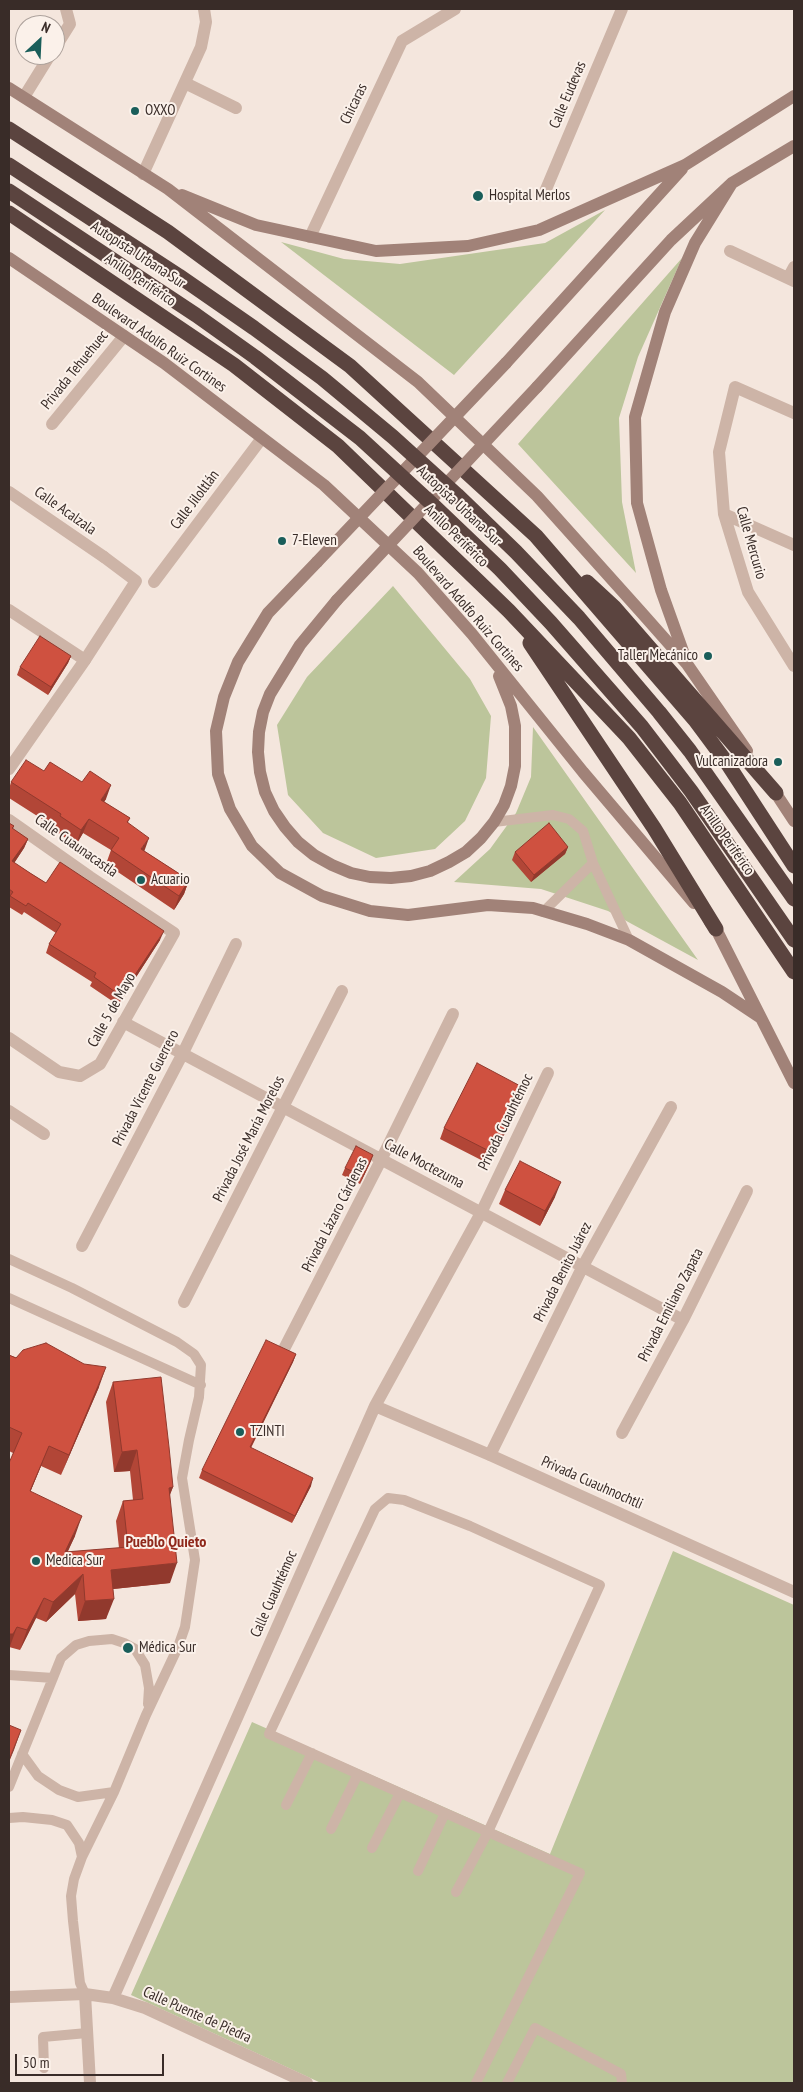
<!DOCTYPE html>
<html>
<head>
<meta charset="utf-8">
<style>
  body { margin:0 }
  #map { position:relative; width:803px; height:2092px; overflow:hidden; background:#f4e6dd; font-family:"PT Sans Narrow",sans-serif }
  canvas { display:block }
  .frame { position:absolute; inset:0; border:10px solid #392c28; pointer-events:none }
  .north { position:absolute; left:15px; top:15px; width:50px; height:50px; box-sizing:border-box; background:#fbf1ea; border:1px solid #ada29c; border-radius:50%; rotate:25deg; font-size:14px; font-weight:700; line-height:20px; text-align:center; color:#392c28 }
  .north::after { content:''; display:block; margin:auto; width:18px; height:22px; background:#1a5e5a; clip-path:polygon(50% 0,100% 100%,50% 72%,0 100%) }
  .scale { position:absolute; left:15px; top:2054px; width:149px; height:22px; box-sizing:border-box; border:2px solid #392c28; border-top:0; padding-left:6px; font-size:15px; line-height:18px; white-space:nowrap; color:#392c28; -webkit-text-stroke:4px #fbf1ea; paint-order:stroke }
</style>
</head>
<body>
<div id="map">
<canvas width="803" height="2092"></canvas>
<div class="frame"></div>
<div class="north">N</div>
<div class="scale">50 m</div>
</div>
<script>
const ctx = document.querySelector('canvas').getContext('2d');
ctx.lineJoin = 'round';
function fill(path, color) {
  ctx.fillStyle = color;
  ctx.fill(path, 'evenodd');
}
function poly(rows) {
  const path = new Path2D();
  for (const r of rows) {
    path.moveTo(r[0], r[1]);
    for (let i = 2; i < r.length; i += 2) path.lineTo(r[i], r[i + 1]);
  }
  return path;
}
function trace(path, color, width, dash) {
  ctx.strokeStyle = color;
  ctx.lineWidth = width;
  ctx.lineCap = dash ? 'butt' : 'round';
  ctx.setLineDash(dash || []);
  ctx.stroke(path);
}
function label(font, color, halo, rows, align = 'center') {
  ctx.font = font + ' "PT Sans Narrow",sans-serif';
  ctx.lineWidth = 4;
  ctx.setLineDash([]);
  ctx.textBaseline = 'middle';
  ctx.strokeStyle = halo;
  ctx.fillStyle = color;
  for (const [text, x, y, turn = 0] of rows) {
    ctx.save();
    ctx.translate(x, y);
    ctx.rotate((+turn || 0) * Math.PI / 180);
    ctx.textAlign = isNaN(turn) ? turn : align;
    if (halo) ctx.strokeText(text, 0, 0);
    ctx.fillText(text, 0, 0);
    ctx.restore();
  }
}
const green = poly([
  [605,210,454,375,281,242,344,259,400,264,545,243],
  [682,258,638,357,619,418,622,502,636,573,518,444],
  [393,586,470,679,491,716,486,778,465,821,435,849,376,858,323,833,288,795,277,725,307,677],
  [533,727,698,960,608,911,541,889,454,882,490,849,516,813,531,777],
  [673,1551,794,1605,794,2083,321,2083,131,1995,252,1722,550,1854]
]);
const service = poly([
  [494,822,553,815,569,819,583,831,593,863,629,940],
  [543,912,593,863],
  [9,1259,72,1288,177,1342,194,1354,201,1365,199,1397,189,1440,182,1478,195,1560,185,1627,178,1647,146,1715,114,1792,82,1857,74,1879,71,1896,73,1921,80,1983,85,1994],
  [9,1298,201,1385],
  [9,1675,53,1678],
  [22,1754,38,1776,59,1790,78,1797,114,1792],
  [9,1787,61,1658,76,1645,89,1641,112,1639,124,1643,135,1649,145,1665,149,1688,148,1704],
  [286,1805,312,1753],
  [9,1818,23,1817,52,1820,67,1825,79,1843,82,1857],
  [331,1829,358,1774],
  [372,1848,400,1793],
  [418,1871,445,1813],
  [456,1892,488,1832,600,1585,470,1526,404,1500,388,1498,375,1509,269,1734,358,1774,445,1813,488,1832,580,1873,476,2083],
  [44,2068,43,2037,87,2033],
  [507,2083,535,2028,621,2074,622,2083]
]);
const pedestrian = poly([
  [85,660,136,581,104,557]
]);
const minor = poly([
  [55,48,70,24,66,9],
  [185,83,236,108],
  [24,97,50,55],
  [143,174,201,47,206,22,204,9],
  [544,194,622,9],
  [310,237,402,41,455,9],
  [730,251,794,281],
  [788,278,794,267],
  [794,413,735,387,719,452,724,514,748,592,794,666],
  [52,424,124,336],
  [9,492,104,557],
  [724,514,794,545],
  [154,582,262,438],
  [9,610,85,660,9,769],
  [9,820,90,877,174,933,100,1064,80,1076,59,1072,9,1038],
  [123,1022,683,1320],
  [9,1111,44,1134],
  [82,1246,183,1053,236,944],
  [184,1302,342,991],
  [284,1349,381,1160,453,1014],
  [375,1406,490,1455,794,1592],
  [622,1433,683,1320,747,1191],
  [490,1455,583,1266,671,1107],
  [85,1994,90,2083],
  [9,1997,85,1994,113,1998,145,2008,307,2083],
  [113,1998,375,1406,481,1213,548,1073]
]);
const secondary = poly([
  [9,88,168,189,418,382,537,496,641,612,687,664,747,751],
  [182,195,256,225,376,251,468,246,539,230,685,165,794,96],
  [9,258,164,363,324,485,418,573,472,634,583,772,694,903],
  [506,363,682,169],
  [537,387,671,240,732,183,794,146],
  [317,562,268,613,238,662,224,697,216,731,218,774,230,809,252,846,280,873,322,896,370,911,408,915,488,905,533,908,587,924,629,940,722,992,761,1018],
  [337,600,300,645,270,694,263,712,259,732,258,752,260,772,265,792,274,811,285,827,298,842,314,855,332,865,351,873,370,877,391,878,411,876,430,871,449,862,466,852,481,838,494,822,504,805,511,786,515,766,515,726,511,706,499,676],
  [685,657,661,590,637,503,635,417,665,312,695,243,732,183],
  [771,786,794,821],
  [710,922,716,929,794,1083]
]);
const motorway = poly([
  [9,129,168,232,350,366,536,536,695,720,727,763,794,866],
  [9,213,234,365,338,446,509,611,629,738,680,803,794,972],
  [587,582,614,607,776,793],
  [530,643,654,828,716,929]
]);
const secondaryBridge = poly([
  [317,562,506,363],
  [337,600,537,387]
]);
const motorwayBridge = poly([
  [9,165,179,276,254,328,322,378,393,437,457,495,516,552,579,618,659,712,690,751,794,899],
  [9,191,196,315,255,357,360,438,433,505,500,569,551,623,642,727,691,791,794,940]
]);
const wall = poly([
  [71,656,68,663,48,695,17,675,20,667],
  [44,771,106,799,104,802,130,818,128,822,144,851,189,880,184,894,174,910,106,864,111,850,83,833,76,845,55,831,56,828,9,798,9,789,11,782],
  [9,823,14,826,13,829,28,839,24,848,14,863,46,883,160,940,118,1005,90,986,92,982,46,953,49,944,56,933,24,912,22,915,9,907],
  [568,847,565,854,531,882,512,860,515,852],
  [526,1089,522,1100,489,1164,440,1139,444,1128],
  [373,1155,370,1163,360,1184,342,1175,345,1168],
  [505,1190,555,1197,540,1226,499,1204],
  [296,1354,293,1362,251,1448,311,1486,292,1523,199,1478,202,1470],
  [9,1355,99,1387,61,1475,41,1466,30,1492,75,1536,67,1552,119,1548,116,1521,123,1501,133,1500,130,1471,114,1472,106,1402,113,1382,173,1487,169,1496,170,1583,113,1589,106,1619,78,1621,75,1594,46,1622,36,1618,20,1650,9,1647,13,1453,9,1451]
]);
const shadedWall = poly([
  [71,656,68,663,48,695,51,687],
  [111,785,106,799,96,814,101,800],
  [89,819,83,833,76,845,81,830],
  [149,838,144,852,141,849],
  [28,839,24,848,9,871,12,861],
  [568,847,565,854,531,882,534,875],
  [189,880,184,894,174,910,179,896],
  [164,931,160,940,118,1005,121,996],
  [526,1089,522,1100,489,1164,493,1153],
  [373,1155,370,1163,360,1184,363,1176],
  [561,1182,555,1197,540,1226,545,1211],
  [296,1354,293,1362,247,1455,250,1447],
  [106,1367,99,1387,61,1475,69,1455],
  [49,1446,41,1466,22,1512,30,1491],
  [137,1450,130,1471,114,1472,122,1452],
  [313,1478,311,1486,292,1523,295,1516],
  [173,1487,165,1508,169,1488],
  [82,1516,75,1536,58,1573,65,1552],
  [177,1563,170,1583,104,1590,111,1570],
  [83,1574,75,1594,46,1622,53,1602],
  [44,1598,36,1618,20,1650,27,1630],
  [114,1599,106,1619,78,1621,85,1601],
  [17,1627,9,1649,9,1634],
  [21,1730,14,1750,9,1762,9,1760]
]);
const building = poly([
  [40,636,71,656,51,687,20,667,40,636],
  [26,760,44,771,50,762,82,782,90,771,111,785,101,800,130,818,127,822,149,838,141,849,189,880,179,896,111,850,119,838,89,819,81,830,60,816,61,814,11,782,26,760],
  [9,823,14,826,12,828,28,839,12,861,30,873,46,883,60,862,164,931,121,996,94,977,96,973,49,944,61,924,28,903,26,906,10,896,13,892,9,889,9,823],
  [549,823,568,847,534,875,515,852,549,823],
  [477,1063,526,1089,493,1153,444,1128,477,1063],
  [356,1146,373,1155,363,1176,345,1168,356,1146],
  [520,1161,561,1182,545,1211,505,1190,520,1161],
  [266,1340,296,1354,250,1447,313,1478,295,1516,202,1470,266,1340],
  [46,1343,84,1364,106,1367,69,1455,49,1446,30,1491,82,1516,65,1552,128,1547,123,1501,143,1499,137,1450,122,1452,113,1382,161,1377,169,1447,173,1487,169,1488,177,1563,111,1570,114,1599,85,1601,83,1574,53,1602,44,1598,27,1630,17,1627,13,1634,9,1634,9,1463,22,1433,9,1427,9,1355,16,1358,23,1350,46,1343],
  [9,1725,21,1730,9,1760,9,1725]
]);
const markers = [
  [135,111,5,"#1a5e5a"],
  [478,196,6,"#1a5e5a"],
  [282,541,5,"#1a5e5a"],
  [708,656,5,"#1a5e5a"],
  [778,762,5,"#1a5e5a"],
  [141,880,5,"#1a5e5a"],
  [240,1432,5,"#1a5e5a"],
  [36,1561,5,"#1a5e5a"],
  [128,1648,6,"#1a5e5a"]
];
const streetNames = [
  ["Calle Eudevas",568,95,-67],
  ["Chicaras",354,104,-64],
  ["Autopista Urbana Sur",138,255,33],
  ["Anillo Periférico",140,280,34],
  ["Boulevard Adolfo Ruiz Cortines",159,343,35],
  ["Privada Tehuehuec",75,370,-51],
  ["Calle Jiloltlán",195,500,-53],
  ["Autopista Urbana Sur",459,506,43],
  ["Calle Acalzala",65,511,35],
  ["Anillo Periférico",456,536,44],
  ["Calle Mercurio",751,543,74],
  ["Boulevard Adolfo Ruiz Cortines",468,609,49],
  ["Anillo Periférico",727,840,55],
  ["Calle Cuaunacastla",76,846,35],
  ["Calle 5 de Mayo",112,1010,-61],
  ["Privada Vicente Guerrero",146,1088,-63],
  ["Privada Cuauhtémoc",506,1122,-64],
  ["Privada José María Morelos",249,1139,-63],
  ["Calle Moctezuma",424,1164,28],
  ["Privada Lázaro Cárdenas",335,1215,-63],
  ["Privada Benito Juárez",563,1272,-63],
  ["Privada Emiliano Zapata",671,1305,-63],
  ["Privada Cuauhnochtli",592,1483,24],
  ["Calle Cuauhtémoc",274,1594,-66],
  ["Calle Puente de Piedra",197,2015,24]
];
const poiNames = [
  ["OXXO",145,111],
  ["Hospital Merlos",489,196],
  ["7-Eleven",292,541],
  ["Taller Mecánico",698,656,"right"],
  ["Vulcanizadora",768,762,"right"],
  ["Acuario",151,880],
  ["TZINTI",250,1432],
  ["Medica Sur",46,1561],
  ["Médica Sur",139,1648]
];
const neighbourhoodNames = [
  ["Pueblo Quieto",166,1542]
];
fill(green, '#bcc59b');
trace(service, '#cdb4a7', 10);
trace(pedestrian, '#cdb4a7', 12);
trace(minor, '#cdb4a7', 12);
trace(secondary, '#a18278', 12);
trace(motorway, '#5b443f', 15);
trace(secondaryBridge, '#a18278', 12);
trace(motorwayBridge, '#5b443f', 15);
fill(wall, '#b24637');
fill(shadedWall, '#91392d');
fill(building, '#cf5140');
trace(building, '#91392d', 1);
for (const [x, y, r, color] of markers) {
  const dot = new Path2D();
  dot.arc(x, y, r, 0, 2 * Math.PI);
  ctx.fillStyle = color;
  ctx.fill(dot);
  trace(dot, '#fbf1ea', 2);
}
label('15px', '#392c28', '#fbf1ea', streetNames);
label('15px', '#392c28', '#fbf1ea', poiNames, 'left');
label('bold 16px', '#8f281b', '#fbf1ea', neighbourhoodNames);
</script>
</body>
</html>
